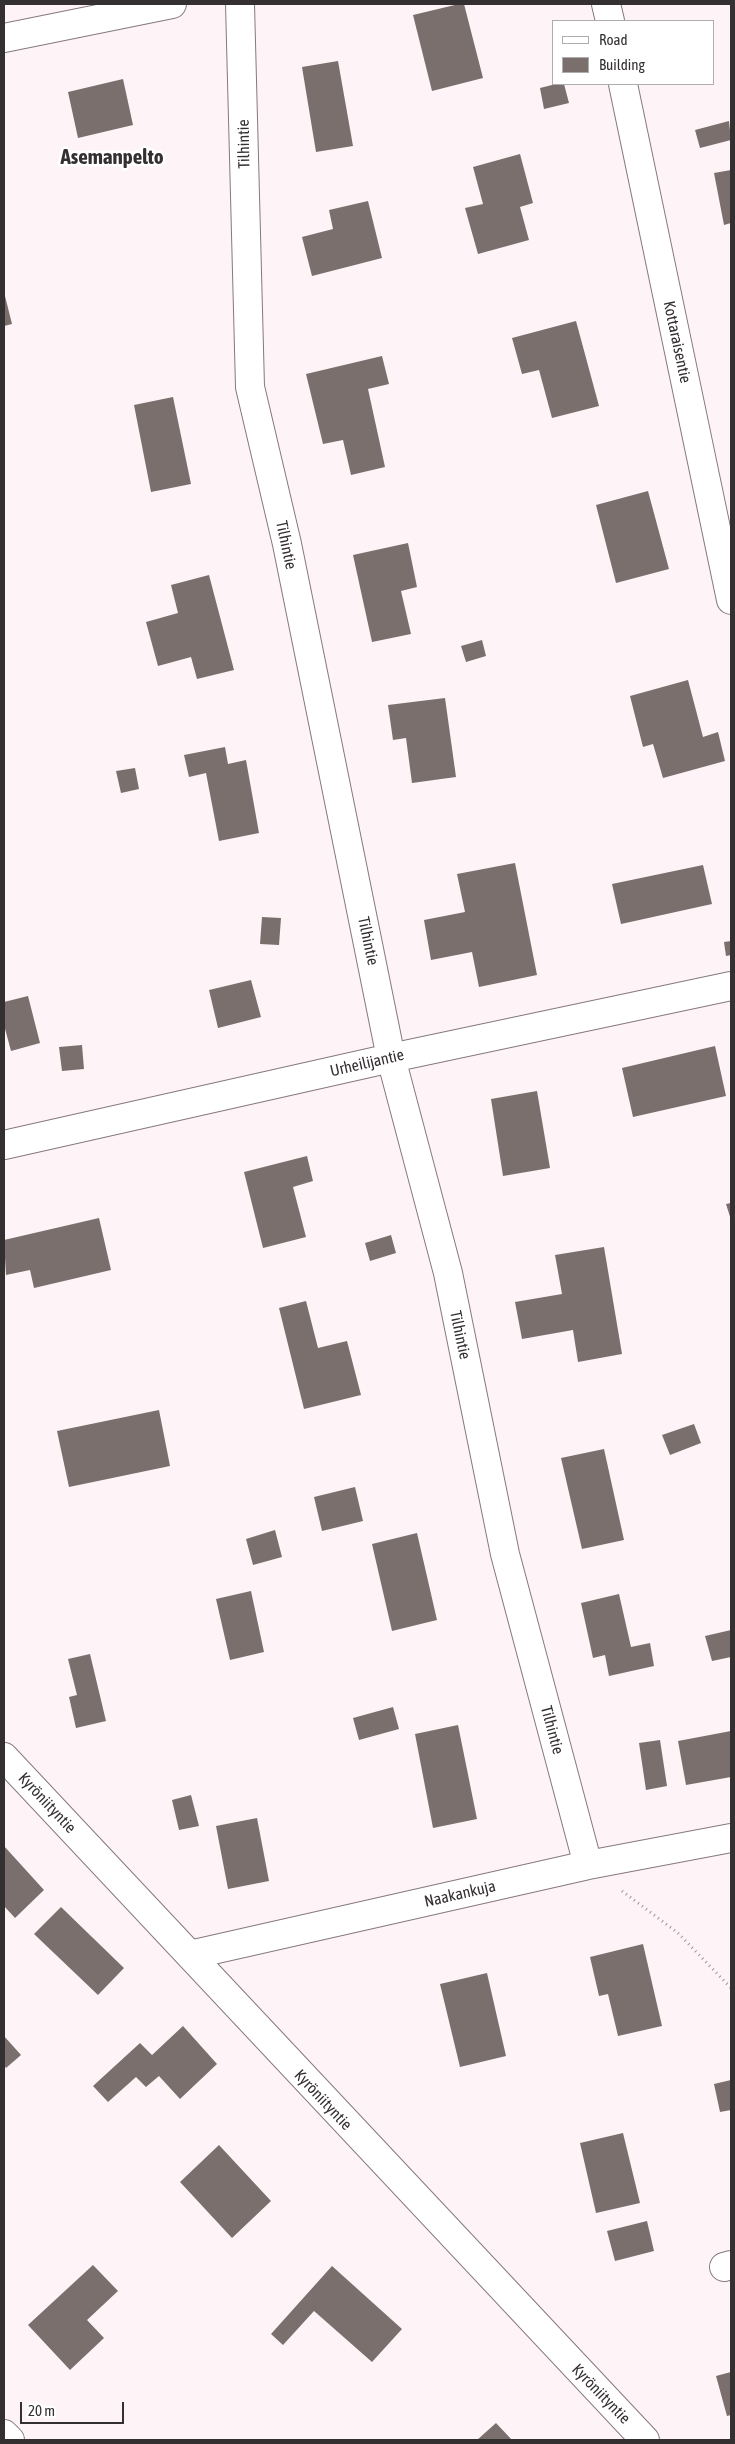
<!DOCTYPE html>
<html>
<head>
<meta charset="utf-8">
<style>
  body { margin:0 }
  #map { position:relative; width:735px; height:2444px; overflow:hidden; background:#fef3f7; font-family:"Asap Condensed",sans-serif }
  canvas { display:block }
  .frame { position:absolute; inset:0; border:5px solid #342f31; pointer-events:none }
  .legend { position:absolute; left:552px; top:20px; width:162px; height:65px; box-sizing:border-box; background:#fff; border:1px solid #aeacad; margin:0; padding:6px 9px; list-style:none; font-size:15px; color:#342f31 }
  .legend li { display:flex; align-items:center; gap:10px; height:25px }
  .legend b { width:25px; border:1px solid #aeacad }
  .scale { position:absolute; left:20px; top:2402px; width:104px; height:22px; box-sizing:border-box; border:2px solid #342f31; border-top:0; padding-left:6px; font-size:15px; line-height:18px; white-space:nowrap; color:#342f31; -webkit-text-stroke:4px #fff; paint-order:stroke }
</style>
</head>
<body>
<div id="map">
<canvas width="735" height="2444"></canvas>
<div class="frame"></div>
<ul class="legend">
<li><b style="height:6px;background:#fff"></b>Road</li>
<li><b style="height:14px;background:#7b6f6d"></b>Building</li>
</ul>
<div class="scale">20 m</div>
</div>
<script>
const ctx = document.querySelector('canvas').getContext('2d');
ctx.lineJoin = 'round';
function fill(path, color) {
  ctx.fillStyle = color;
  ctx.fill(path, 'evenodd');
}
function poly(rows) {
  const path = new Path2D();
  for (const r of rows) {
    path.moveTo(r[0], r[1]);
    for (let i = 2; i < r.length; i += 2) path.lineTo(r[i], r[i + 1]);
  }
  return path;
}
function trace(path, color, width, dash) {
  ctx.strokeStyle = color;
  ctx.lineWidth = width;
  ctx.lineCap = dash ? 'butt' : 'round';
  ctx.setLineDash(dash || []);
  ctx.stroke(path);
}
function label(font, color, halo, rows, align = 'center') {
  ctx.font = font + ' "Asap Condensed",sans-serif';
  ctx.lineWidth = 5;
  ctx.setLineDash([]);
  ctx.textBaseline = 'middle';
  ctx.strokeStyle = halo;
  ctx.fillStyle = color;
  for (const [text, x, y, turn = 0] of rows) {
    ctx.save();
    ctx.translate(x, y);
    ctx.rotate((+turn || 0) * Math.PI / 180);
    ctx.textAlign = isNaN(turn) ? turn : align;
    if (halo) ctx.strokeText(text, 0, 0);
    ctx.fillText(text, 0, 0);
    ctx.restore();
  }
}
const building = poly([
  [459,4,464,4,483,78,432,91,413,15],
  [338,61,353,146,316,152,302,67],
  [123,79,133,125,78,138,68,92],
  [556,84,564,84,569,103,544,109,540,88],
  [729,121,731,140,700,148,695,130],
  [520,154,533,203,520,207,529,240,478,254,465,208,483,204,473,167],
  [731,170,731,223,724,225,714,173],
  [368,201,382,258,312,276,302,237,333,229,329,210],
  [4,292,12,324,4,326],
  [576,321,599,406,552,418,539,370,522,374,512,338],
  [382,356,389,384,368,389,385,467,351,475,343,440,323,444,306,374],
  [173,397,191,484,151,492,134,405],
  [648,491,669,569,616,583,596,505],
  [408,543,417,587,401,591,411,634,372,642,353,555],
  [209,575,234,670,197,679,191,657,158,666,146,622,178,613,171,585],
  [482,640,486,656,466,662,461,646],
  [688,680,703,737,718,732,725,761,663,778,653,744,643,747,630,696],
  [445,698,456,777,412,783,406,738,393,740,388,705],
  [225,747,228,764,246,760,259,833,219,841,206,773,189,777,184,755],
  [135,768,139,789,121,793,116,771],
  [515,863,537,975,479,987,472,952,431,960,424,920,465,912,457,874],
  [703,865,712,904,621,924,612,884],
  [262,917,281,918,279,945,260,944],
  [731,941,731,955,726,956,724,942],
  [251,980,261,1017,218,1028,209,990],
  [28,996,40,1043,11,1051,4,1025,4,1002],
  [82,1045,84,1069,62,1071,59,1047],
  [715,1046,726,1096,633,1117,622,1068],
  [537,1091,550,1168,503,1176,491,1099],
  [307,1156,313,1181,293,1187,306,1237,263,1248,244,1172],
  [731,1203,731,1220,726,1204],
  [99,1218,111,1270,34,1288,30,1270,6,1275,4,1240],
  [391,1235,396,1253,370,1261,365,1243],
  [604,1247,622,1354,578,1362,573,1330,522,1339,515,1302,562,1294,555,1255],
  [306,1301,318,1348,347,1341,361,1395,304,1409,279,1308],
  [159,1410,170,1466,69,1487,57,1431],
  [694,1424,701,1443,670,1455,662,1435],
  [604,1449,624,1540,582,1549,561,1458],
  [355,1487,363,1521,322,1531,314,1497],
  [275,1530,282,1557,253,1565,246,1539],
  [417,1533,437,1620,392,1631,372,1544],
  [251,1591,264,1652,230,1660,216,1599],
  [619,1594,631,1647,650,1643,654,1666,609,1676,605,1655,593,1658,581,1603],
  [731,1630,731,1657,712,1661,705,1636],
  [90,1654,106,1721,76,1728,69,1697,77,1695,68,1659],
  [393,1707,399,1729,359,1740,353,1718],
  [458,1725,477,1819,433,1828,415,1734],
  [731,1731,731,1777,686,1785,678,1741],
  [660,1740,667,1786,646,1790,639,1743],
  [191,1795,199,1826,179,1830,172,1800],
  [257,1818,269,1881,228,1889,216,1826],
  [4,1846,44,1890,15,1918,4,1906],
  [61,1907,124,1968,98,1995,34,1934],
  [643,1944,662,2026,618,2036,608,1994,599,1996,590,1957],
  [487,1973,506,2056,460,2067,440,1984],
  [183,2026,217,2064,180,2099,159,2076,146,2087,136,2077,108,2102,93,2086,140,2043,152,2055],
  [4,2036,21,2055,6,2068,4,2065],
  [731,2080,731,2110,720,2112,714,2084],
  [623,2133,640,2203,596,2213,580,2143],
  [219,2145,271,2201,232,2238,180,2182],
  [647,2221,654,2251,615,2261,607,2231],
  [93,2265,118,2291,87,2320,104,2338,70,2370,28,2325],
  [332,2266,402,2329,372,2362,314,2311,283,2345,271,2334],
  [731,2372,731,2415,727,2416,716,2376],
  [496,2423,512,2440,477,2440]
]);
const path = poly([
  [622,1891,678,1933,731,1988]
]);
const minor = poly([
  [240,4,250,387,287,544,391,1058,448,1273,505,1554,588,1865],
  [606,4,610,21],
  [4,38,172,4],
  [623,84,731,600],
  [4,1145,391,1058,731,986],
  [4,1757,645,2440],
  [190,1955,588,1865,731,1838],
  [724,2267,731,2265],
  [4,2434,10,2440]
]);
const streetNames = [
  ["Tilhintie",244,144,-91],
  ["Kottaraisentie",677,342,78],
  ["Tilhintie",286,545,78],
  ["Tilhintie",368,941,78],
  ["Urheilijantie",367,1063,-13],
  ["Tilhintie",460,1335,78],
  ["Tilhintie",552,1730,75],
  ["Kyröniityntie",47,1803,47],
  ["Naakankuja",460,1894,-13],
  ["Kyröniityntie",323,2100,47],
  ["Kyröniityntie",601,2394,46]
];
const districtNames = [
  ["Asemanpelto",112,157]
];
fill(building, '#7b6f6d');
trace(minor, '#86797e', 30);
trace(path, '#9d9598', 3, [1, 4]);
trace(minor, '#fff', 28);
label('16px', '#342f31', '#fff', streetNames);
label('bold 21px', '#342f31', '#fff', districtNames);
</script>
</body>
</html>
